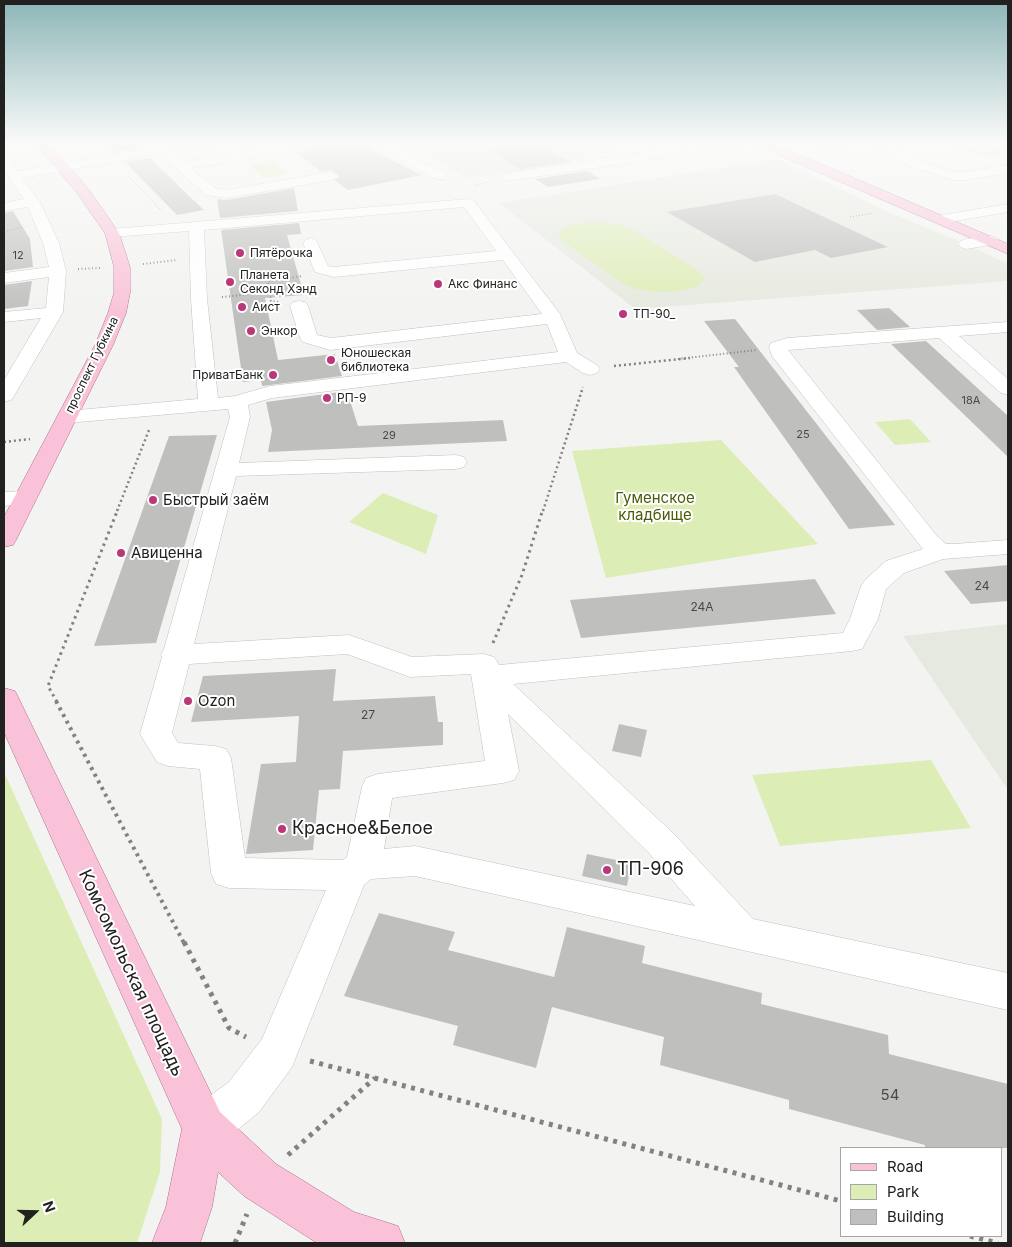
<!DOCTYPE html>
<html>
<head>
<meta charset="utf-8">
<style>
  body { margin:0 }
  #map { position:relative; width:1012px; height:1247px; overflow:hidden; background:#f3f4f1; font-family:Inter,sans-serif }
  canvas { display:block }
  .frame { position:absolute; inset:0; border:5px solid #212120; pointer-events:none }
  .legend { position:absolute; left:840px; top:1147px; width:162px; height:90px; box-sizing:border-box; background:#fff; border:1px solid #a6a6a6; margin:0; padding:6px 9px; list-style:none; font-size:15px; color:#212120 }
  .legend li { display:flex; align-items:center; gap:10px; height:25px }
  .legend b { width:25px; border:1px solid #a6a6a6 }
  .north { position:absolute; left:10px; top:1187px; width:50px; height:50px; -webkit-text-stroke:4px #fff; paint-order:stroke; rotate:69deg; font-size:14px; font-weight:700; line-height:20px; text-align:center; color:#212120 }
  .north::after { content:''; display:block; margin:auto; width:18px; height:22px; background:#212120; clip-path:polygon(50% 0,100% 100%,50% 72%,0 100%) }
</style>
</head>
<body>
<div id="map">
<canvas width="1012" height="1247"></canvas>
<div class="frame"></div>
<ul class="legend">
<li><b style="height:6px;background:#f9c2d9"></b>Road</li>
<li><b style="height:14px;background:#ddedb6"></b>Park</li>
<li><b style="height:14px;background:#bfc0bd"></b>Building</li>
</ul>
<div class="north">N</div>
</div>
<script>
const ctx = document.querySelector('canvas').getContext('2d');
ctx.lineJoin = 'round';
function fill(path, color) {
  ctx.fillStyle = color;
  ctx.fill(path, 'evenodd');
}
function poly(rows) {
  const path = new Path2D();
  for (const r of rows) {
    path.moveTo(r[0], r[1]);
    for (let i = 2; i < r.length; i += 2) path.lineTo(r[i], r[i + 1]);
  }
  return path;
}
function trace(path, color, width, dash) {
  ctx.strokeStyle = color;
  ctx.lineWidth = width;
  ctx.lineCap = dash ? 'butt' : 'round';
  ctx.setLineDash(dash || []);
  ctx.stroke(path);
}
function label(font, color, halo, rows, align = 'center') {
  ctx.font = font + ' Inter,sans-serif';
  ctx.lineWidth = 4;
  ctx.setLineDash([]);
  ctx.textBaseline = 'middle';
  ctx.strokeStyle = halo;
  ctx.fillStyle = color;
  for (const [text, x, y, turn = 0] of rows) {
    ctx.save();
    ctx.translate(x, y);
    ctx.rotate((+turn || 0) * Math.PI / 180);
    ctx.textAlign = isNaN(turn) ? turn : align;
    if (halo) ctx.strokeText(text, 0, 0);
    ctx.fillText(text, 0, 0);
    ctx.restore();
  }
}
const built = poly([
  [401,142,603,142,619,150,519,173,516,172,467,178],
  [778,159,886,211,966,244,1008,264,1008,281,635,309,499,203],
  [1008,624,1008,790,903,636]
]);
const green = poly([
  [976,142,1003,147,998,151,1008,153,989,158,960,149,970,147],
  [274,161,291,174,265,178,248,165],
  [602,222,621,225,635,231,697,270,704,278,698,286,681,291,658,292,635,289,621,282,562,241,558,233,566,227,582,223],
  [910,419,931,442,895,445,875,422],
  [721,440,818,544,606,578,572,451],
  [383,493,438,515,426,554,349,522],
  [931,760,971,828,780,846,752,775],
  [4,772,162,1119,160,1172,137,1243,4,1243]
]);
const building = poly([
  [108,142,133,142,140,148,116,152,107,143],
  [319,142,361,142,377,153,422,175,348,190,334,180,339,177,338,174,331,170,322,172,296,153,303,152],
  [539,144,571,162,520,169,489,150],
  [150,158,188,195,204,210,177,215,125,162],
  [587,171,600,179,548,187,535,179],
  [294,188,298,211,220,218,217,199,226,200],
  [775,194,888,247,831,258,815,250,755,262,667,212],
  [13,211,30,239,33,267,4,271,4,213],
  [299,223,301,234,287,235,304,295,265,298,278,360,335,354,342,376,262,386,261,380,243,382,221,230],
  [32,281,28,306,4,309,4,285],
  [889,308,910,327,877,330,857,310],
  [735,319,854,472,895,525,849,529,734,367,739,367,704,321],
  [926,341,1008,416,1008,457,891,344],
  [347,391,358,426,503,420,507,441,268,452,272,430,266,402],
  [217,435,156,643,94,646,169,436],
  [1008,565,1008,601,971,604,944,571],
  [815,579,836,614,581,638,570,600],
  [336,669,333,701,435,696,438,722,443,722,443,745,343,751,340,789,319,790,313,850,246,854,261,764,296,762,299,716,191,722,203,676],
  [619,724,647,730,641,757,612,751],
  [587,854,631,863,627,886,582,876],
  [379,913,455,932,448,950,554,977,567,927,645,946,642,963,762,993,761,1004,888,1035,889,1054,1008,1084,1008,1148,925,1148,925,1145,789,1109,789,1100,660,1065,664,1037,552,1007,536,1068,453,1045,458,1026,344,996]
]);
const pathFar5 = poly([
  [958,142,958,157],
  [329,144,357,157],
  [126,174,162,211],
  [475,186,488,182],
  [850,217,874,213],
  [4,232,23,227]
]);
const pathFar4 = poly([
  [143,264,177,260],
  [78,269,100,268],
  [222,297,270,292],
  [278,302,271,301,268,281,302,276],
  [678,359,757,350]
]);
const pathFar3 = poly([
  [614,366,690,358],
  [4,442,30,439],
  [117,511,149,430],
  [543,511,583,387]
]);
const pathFar2 = poly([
  [493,643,522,575,543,509],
  [57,702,48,686,118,509]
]);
const pathFar1 = poly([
  [56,701,184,943]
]);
const path = poly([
  [184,942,229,1028,246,1037],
  [310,1061,841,1201],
  [288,1155,375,1078],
  [970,1236,998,1243],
  [235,1243,247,1214]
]);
const minor = poly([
  [147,142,160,142,165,146,191,142,221,142,215,146,172,152,184,162,301,142,317,142,302,150,190,168,215,188,226,190,331,172,337,176,331,180,226,198,206,195,160,154,22,178,40,202,59,243,66,271,63,312,14,396,11,400,4,402,4,380,41,318,4,322,4,312,46,308,49,277,4,283,4,273,49,267,43,243,28,207,4,211,4,203,24,199,4,170,4,157,8,158,17,171,153,148,147,142],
  [363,142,379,142,446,173,447,176,446,179,436,179,363,142],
  [714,142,745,142,739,146,508,181,501,177,508,173,714,142],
  [828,142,852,142,846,146,787,158,781,154,783,151,828,142],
  [867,142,884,142,900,148,913,158,954,172,966,172,1008,165,1008,173,966,180,953,180,905,164,892,154,867,142],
  [468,199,473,200,560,314,577,353,597,365,600,369,597,373,590,375,583,373,566,362,272,398,248,405,250,417,239,463,456,455,464,457,467,462,464,467,456,469,236,476,194,644,349,635,412,657,484,654,494,657,499,665,843,633,850,619,861,586,865,580,886,561,923,549,772,356,769,347,771,343,787,338,1008,322,1008,332,959,336,1008,379,1008,395,1001,393,939,338,788,350,937,536,946,544,954,544,1008,540,1008,554,943,559,904,573,886,589,878,619,862,649,852,651,513,684,673,833,753,919,1008,973,1008,1010,415,876,371,879,364,885,292,1067,259,1112,220,1144,204,1150,188,1144,182,1128,188,1112,229,1082,262,1039,326,890,229,888,216,884,211,873,200,769,168,766,157,762,140,734,162,657,161,655,164,649,230,417,228,409,67,423,60,421,57,417,60,413,67,411,198,399,191,299,189,231,112,237,107,236,105,233,107,230,112,229,468,199],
  [464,207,496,251,334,267,328,266,316,240,311,238,306,240,303,243,315,272,334,277,503,260,542,314,331,338,317,335,308,306,305,302,299,301,293,302,290,306,300,338,303,342,330,350,547,324,558,352,270,386,235,396,218,398,207,299,204,230,464,207],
  [347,654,410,677,471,674,485,761,378,774,366,778,362,787,347,857,343,860,245,858,231,758,226,749,215,746,178,743,172,733,189,664,347,654],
  [508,714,649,853,695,906,415,846,384,849,392,798,503,783,514,780,519,771,508,714],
  [1008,204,1008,212,943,223,938,222,936,219,938,216,943,215,1008,204],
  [991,236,996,238,999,241,996,244,966,249,961,247,958,244,961,241,966,239,991,236],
  [25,491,33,493,37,498,33,503,4,506,4,492,25,491]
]);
const major = poly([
  [34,142,47,142,87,187,119,233,130,267,130,293,126,313,113,345,16,540,13,545,4,547,4,517,95,345,108,313,114,293,114,267,105,233,77,193,34,142],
  [753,142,770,142,1008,244,1008,254,755,145,753,142],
  [4,688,15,691,19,699,220,1112,276,1164,354,1212,398,1226,405,1243,317,1243,244,1196,218,1172,212,1207,200,1243,152,1243,166,1207,182,1129,4,732,4,688]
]);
const markers = [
  [240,253,5,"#bc377a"],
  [230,282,5,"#bc377a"],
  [438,284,5,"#bc377a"],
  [242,307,5,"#bc377a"],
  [623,314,5,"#bc377a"],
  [251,331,5,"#bc377a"],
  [331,360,5,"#bc377a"],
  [273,375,5,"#bc377a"],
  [327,398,5,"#bc377a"],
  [153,500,5,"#bc377a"],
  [121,553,5,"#bc377a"],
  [188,701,5,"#bc377a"],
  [282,829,5,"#bc377a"],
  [607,870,5,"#bc377a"]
];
const farNumbernames = [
  ["12",18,256],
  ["18А",971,401],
  ["25",803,435],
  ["29",389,436]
];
const farPoinames = [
  ["Пятёрочка",250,253],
  ["Планета",240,275],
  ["Секонд Хэнд",240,289],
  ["Акс Финанс",448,284],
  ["Аист",252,307],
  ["ТП-90_",633,314],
  ["Энкор",261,331],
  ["Юношеская",341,353],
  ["библиотека",341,367],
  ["ПриватБанк",263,375,"right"],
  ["РП-9",337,398]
];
const farStreetnames = [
  ["проспект Губкина",92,365,-64]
];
const numberNames = [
  ["24",982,586],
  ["24А",702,607],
  ["27",368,715]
];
const parkNames = [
  ["Гуменское",655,498],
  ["кладбище",655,515]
];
const poiNames = [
  ["Быстрый заём",163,500],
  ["Авиценна",131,553],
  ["Ozon",198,701]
];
const nearNumbernames = [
  ["54",890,1095]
];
const nearPoinames = [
  ["Красное&Белое",292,829],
  ["ТП-906",617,870]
];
const nearStreetnames = [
  ["Комсомольская площадь",131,973,65]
];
fill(built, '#e6e9df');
fill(green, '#ddedb6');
fill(building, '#bfc0bd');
trace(minor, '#bfc0bd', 1);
trace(major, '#ab6f87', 1);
trace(pathFar5, '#828381', 1, [1, 2]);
trace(pathFar4, '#828381', 2, [1, 2.5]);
trace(pathFar3, '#828381', 2.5, [2, 3]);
trace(pathFar2, '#828381', 3, [2.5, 4]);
trace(pathFar1, '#828381', 4, [3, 4.5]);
trace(path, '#828381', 5, [4, 5.5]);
fill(minor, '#fff');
fill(major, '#f9c2d9');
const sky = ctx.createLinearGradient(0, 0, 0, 317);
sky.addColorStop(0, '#8db6b8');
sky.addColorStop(0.45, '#fafaf9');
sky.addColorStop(1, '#fafaf900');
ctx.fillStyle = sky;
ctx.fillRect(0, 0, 1012, 317);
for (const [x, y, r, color] of markers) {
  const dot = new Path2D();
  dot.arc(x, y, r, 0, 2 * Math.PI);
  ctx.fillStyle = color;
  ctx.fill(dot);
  trace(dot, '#fff', 2);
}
label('11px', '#484947', null, farNumbernames);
label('12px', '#212120', '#fff', farPoinames, 'left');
label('12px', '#212120', '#fff', farStreetnames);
label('12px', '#484947', null, numberNames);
label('15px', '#4b5c08', '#fff', parkNames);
label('15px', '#212120', '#fff', poiNames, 'left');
label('15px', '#484947', null, nearNumbernames);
label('18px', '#212120', '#fff', nearPoinames, 'left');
label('18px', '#212120', '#fff', nearStreetnames);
</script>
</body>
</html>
